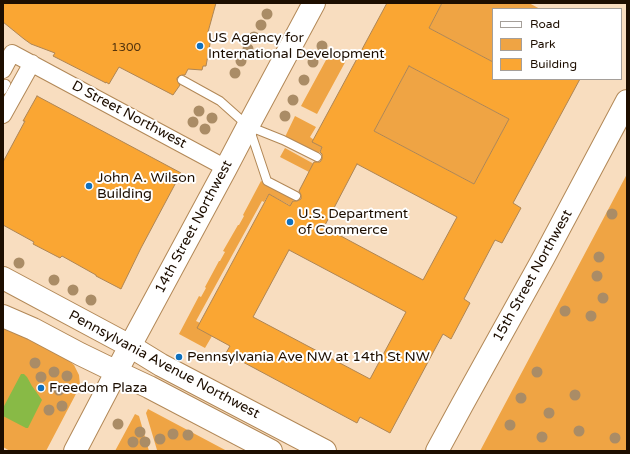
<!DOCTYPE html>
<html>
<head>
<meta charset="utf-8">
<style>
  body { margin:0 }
  #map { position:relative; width:630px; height:454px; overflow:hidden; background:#f8ddbf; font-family:"Varela Round",sans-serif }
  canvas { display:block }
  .frame { position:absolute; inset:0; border:4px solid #1d0e00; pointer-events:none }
  .legend { position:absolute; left:492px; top:8px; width:130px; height:72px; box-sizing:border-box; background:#fff; border:1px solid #a59f99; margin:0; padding:5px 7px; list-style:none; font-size:12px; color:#1d0e00 }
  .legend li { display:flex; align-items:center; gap:8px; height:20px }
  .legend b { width:20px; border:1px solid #a59f99 }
</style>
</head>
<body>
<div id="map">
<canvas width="630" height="454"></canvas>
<div class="frame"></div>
<ul class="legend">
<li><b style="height:5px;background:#fff"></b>Road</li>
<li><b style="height:11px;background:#efa444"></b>Park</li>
<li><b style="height:11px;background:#faa633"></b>Building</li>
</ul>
</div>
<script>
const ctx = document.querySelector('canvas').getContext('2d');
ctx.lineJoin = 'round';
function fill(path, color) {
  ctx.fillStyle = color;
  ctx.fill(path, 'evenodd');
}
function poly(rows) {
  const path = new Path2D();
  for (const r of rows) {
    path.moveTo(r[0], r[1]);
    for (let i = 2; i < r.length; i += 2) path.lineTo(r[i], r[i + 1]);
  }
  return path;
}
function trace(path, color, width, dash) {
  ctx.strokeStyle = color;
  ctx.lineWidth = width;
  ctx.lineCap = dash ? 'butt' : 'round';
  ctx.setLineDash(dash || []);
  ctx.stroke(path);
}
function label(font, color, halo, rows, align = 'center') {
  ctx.font = font + ' "Varela Round",sans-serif';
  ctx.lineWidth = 4;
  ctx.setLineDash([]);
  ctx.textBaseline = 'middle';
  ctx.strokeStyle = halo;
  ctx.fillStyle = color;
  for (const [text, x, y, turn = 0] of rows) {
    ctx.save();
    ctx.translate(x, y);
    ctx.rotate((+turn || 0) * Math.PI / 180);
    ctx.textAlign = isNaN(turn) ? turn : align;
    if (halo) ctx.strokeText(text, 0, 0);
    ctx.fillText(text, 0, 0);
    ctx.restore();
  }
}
const green = poly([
  [442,3,529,3,540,9,493,9,493,62,429,28],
  [332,49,348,57,317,114,301,106],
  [409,66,509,119,474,184,374,131],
  [295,116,316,127,310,137,314,140,313,142,322,147,318,155,285,137],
  [285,148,314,164,309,172,280,157],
  [627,174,627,451,480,451,539,340],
  [261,181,294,199,291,206,269,194,264,202,262,201,196,321,200,323,198,328,212,336,205,348,179,334,199,296,201,297,206,288,205,287,219,261,220,261,225,252,223,251,238,225,239,225,244,216,243,215],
  [3,326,68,360,74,365,79,375,80,385,78,390,46,451,10,451,3,447],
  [148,409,227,451,159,451,157,450,146,413],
  [135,414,139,416,149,451,115,451]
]);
const water = poly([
  [21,374,24,374,27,377,32,386,42,400,28,428,26,428,3,416,3,408]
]);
const building = poly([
  [3,3,216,3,208,32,212,33,206,66,203,66,202,70,188,69,185,75,182,75,179,76,177,78,177,80,180,85,173,95,119,67,109,84,106,82,106,83,53,56,55,53,31,44,24,39,3,22,3,3],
  [387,3,442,3,429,28,493,62,493,79,580,79,513,203,521,208,502,243,495,240,464,299,470,303,451,339,443,334,390,433,360,417,357,423,226,353,230,346,197,328,269,194,290,206,293,201,297,201,301,199,301,195,299,191,314,162,320,162,322,159,322,154,320,152,322,147,312,142,387,3],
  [409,66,509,119,474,184,374,131,409,66],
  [357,164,457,217,423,280,324,227,357,164],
  [289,250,406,312,370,379,253,317,289,250],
  [37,96,181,173,141,248,121,289,96,276,96,275,62,256,60,258,33,244,34,242,3,225,3,162,25,121,23,121,37,96]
]);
const lane = poly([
  [182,80,220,101,248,126,283,140,317,157],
  [3,90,6,84],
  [250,130,267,181,296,196]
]);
const street = poly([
  [3,70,12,53,226,168],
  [3,115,32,63]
]);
const secondary = poly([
  [130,346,161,365,325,451],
  [117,372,149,387,271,451],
  [437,451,462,405,544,257,627,101]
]);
const primary = poly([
  [3,278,130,346],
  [3,316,33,329,80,354,117,372],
  [75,451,130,346,226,168,248,126,314,3]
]);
const trees = [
  [267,14],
  [261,25],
  [254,37],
  [322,46],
  [248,49],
  [241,61],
  [313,62],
  [235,73],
  [304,80],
  [293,100],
  [199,111],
  [285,116],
  [212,118],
  [193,122],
  [205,129],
  [612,214],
  [599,257],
  [19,263],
  [597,276],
  [54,280],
  [73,290],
  [603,298],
  [91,300],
  [565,311],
  [591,316],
  [35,363],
  [54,372],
  [537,372],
  [67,376],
  [41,377],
  [59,390],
  [575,395],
  [521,398],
  [62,406],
  [49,410],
  [549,413],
  [118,424],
  [510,425],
  [579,431],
  [140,432],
  [173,434],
  [188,435],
  [542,437],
  [615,438],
  [160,439],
  [133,442],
  [145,442]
];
const markers = [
  [200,46,4,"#0f70bd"],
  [89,186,4,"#0f70bd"],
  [290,222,4,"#0f70bd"],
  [179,357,4,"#0f70bd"],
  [41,388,4,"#0f70bd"]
];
const numberNames = [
  ["1300",126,48]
];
const poiNames = [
  ["US Agency for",208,38],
  ["International Development",208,54],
  ["John A. Wilson",97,178],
  ["Building",97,194],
  ["U.S. Department",298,214],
  ["of Commerce",298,230],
  ["Pennsylvania Ave NW at 14th St NW",187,357],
  ["Freedom Plaza",49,388]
];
const streetNames = [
  ["D Street Northwest",129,115,28],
  ["14th Street Northwest",194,227,-62],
  ["15th Street Northwest",533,276,-61],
  ["Pennsylvania Avenue Northwest",164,365,28]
];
fill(green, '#efa444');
fill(water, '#88ba46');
fill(building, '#faa633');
trace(building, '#ae8554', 1);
trace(lane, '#b28857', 10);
trace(street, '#b28857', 18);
trace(secondary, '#b28857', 24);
trace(primary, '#b28857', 24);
trace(lane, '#fff', 8);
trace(street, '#fff', 16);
trace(secondary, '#fff', 22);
trace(primary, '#fff', 22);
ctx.fillStyle = '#aa8c66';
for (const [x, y] of trees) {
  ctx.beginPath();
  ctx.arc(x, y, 5.5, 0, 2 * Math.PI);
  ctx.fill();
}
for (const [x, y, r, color] of markers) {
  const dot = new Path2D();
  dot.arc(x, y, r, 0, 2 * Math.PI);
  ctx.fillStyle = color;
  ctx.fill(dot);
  trace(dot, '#fff', 1.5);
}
label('12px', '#54340d', null, numberNames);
label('14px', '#1d0e00', '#fff', poiNames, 'left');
label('14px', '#1d0e00', '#fff', streetNames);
</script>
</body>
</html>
